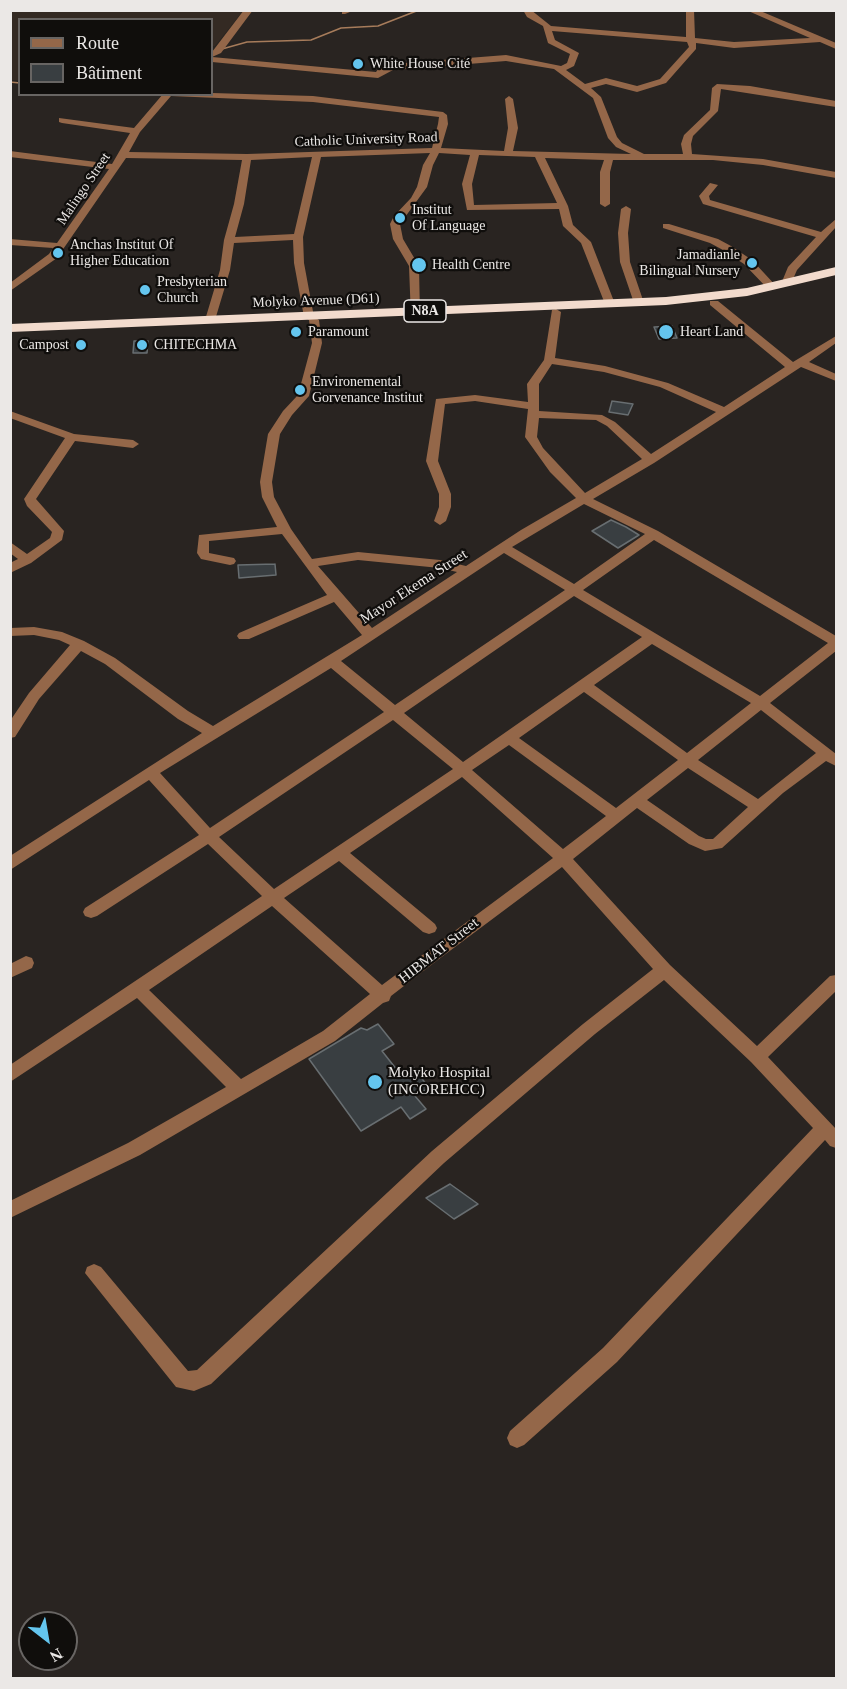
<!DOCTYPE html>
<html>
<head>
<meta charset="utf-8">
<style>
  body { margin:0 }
  #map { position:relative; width:847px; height:1689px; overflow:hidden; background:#292421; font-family:"Times New Roman",serif }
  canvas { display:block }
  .frame { position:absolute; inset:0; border:12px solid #ebe8e6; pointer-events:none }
  .legend { position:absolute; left:18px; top:18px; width:195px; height:78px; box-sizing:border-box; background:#100e0c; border:2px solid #686563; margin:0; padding:8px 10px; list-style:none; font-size:18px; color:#ebe8e6 }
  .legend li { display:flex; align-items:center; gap:12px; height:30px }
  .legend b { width:30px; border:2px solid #686563 }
  .north { position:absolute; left:18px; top:1611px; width:60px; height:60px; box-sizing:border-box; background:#100e0c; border:2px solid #686563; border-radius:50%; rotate:149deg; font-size:16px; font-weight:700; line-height:24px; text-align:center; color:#ebe8e6 }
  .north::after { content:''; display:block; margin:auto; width:21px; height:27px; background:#64c5ee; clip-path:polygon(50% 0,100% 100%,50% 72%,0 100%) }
</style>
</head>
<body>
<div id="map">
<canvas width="847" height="1689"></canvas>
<div class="frame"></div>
<ul class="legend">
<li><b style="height:8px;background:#946749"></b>Route</li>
<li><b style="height:16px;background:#393e41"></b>Bâtiment</li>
</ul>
<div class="north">N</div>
</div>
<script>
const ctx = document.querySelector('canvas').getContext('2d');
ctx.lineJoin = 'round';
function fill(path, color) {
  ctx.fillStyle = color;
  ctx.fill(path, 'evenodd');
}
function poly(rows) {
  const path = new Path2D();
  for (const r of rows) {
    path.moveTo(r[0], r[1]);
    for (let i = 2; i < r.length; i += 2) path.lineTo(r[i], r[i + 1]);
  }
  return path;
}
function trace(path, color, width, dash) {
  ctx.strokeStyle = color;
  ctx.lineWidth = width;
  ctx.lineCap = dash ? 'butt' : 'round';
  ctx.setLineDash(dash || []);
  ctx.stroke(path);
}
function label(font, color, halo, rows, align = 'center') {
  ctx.font = font + ' "Times New Roman",serif';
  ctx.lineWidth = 4.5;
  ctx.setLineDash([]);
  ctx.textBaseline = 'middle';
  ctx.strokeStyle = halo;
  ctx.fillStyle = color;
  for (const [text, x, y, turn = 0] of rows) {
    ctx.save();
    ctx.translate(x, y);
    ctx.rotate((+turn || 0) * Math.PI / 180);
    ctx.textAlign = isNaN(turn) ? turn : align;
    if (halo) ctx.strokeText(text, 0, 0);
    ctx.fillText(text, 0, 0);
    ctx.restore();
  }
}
const built = poly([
  [11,10,243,10,243,11,215,46,212,46,212,20,20,20,20,80,11,80]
]);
const stream = poly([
  [222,49,247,42,311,40,341,28,378,26,419,10],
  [10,82,20,83]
]);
const building = poly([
  [672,326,677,338,659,339,654,327,672,326],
  [134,341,148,341,147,353,133,353,134,341],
  [612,401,633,404,628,415,609,412,612,401],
  [611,520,626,527,639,535,618,548,592,531,611,520],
  [275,564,276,575,239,578,238,565,275,564],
  [378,1024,394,1044,382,1051,401,1075,414,1068,429,1088,415,1096,426,1109,410,1119,401,1107,361,1131,309,1059,361,1028,367,1030,378,1024],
  [450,1184,478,1204,454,1219,426,1198,450,1184]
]);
const minor = poly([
  [244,10,253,10,221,53,212,57,376,72,379,68,392,64,506,55,561,66,567,63,570,54,548,43,543,26,527,17,523,10,531,10,551,26,686,37,686,10,694,10,695,38,734,42,810,38,746,10,758,10,836,43,836,49,820,42,734,48,696,43,696,49,666,83,637,92,606,84,591,88,601,97,617,137,622,143,644,154,683,154,681,144,684,135,710,110,712,88,717,84,750,86,836,101,836,107,721,89,718,111,693,136,691,144,692,154,763,159,836,172,836,178,763,165,713,160,613,160,610,172,610,204,605,207,600,204,600,172,604,160,545,158,568,206,573,225,591,242,615,304,610,307,605,304,581,243,563,226,559,209,467,210,462,184,470,155,439,153,433,165,427,187,400,224,403,239,419,266,420,316,415,319,411,318,409,266,393,239,390,224,394,216,411,198,417,187,423,165,430,153,321,157,303,237,304,263,314,317,319,320,322,343,309,396,292,415,280,434,272,482,274,497,291,529,312,559,358,552,440,560,466,566,521,530,576,498,550,472,525,437,528,409,475,401,445,404,438,461,451,494,451,507,446,521,440,525,434,521,439,507,439,494,426,461,436,399,475,395,528,402,527,384,544,360,552,310,556,309,561,312,555,358,605,366,668,383,724,407,785,367,710,305,710,301,718,301,793,362,836,336,836,343,809,362,836,374,836,381,801,367,654,463,593,499,658,531,836,636,836,651,770,703,836,754,836,766,826,761,783,793,722,848,705,851,689,844,637,808,573,859,670,965,757,1046,830,976,836,975,836,991,768,1057,836,1129,836,1148,830,1146,825,1140,617,1362,524,1445,517,1448,510,1445,507,1438,510,1431,603,1348,813,1128,751,1062,664,980,595,1034,444,1163,211,1384,194,1391,176,1387,85,1273,87,1267,94,1264,101,1267,188,1371,197,1370,432,1151,583,1024,653,969,562,867,439,959,391,996,389,1001,383,1003,335,1041,140,1155,10,1218,10,1201,128,1143,226,1087,137,998,10,1082,10,1065,262,896,208,844,97,916,91,918,85,916,83,912,85,908,199,835,149,780,10,870,10,856,202,733,178,719,105,664,81,651,39,699,15,737,10,738,10,721,29,693,70,645,59,640,34,635,10,636,10,628,34,627,62,632,84,641,115,658,188,711,213,726,362,635,334,602,249,639,239,639,237,636,239,633,327,595,282,534,209,541,209,553,234,558,236,561,234,564,230,565,201,559,197,553,199,535,277,527,262,497,260,482,268,434,283,411,298,395,312,343,309,320,304,317,294,263,293,240,234,243,230,270,215,320,210,323,205,320,220,270,224,240,234,204,242,160,126,158,57,258,10,291,10,283,49,254,53,248,10,245,10,239,57,243,109,169,10,157,10,151,112,164,130,133,62,123,59,122,59,118,134,128,163,94,212,93,313,96,443,112,447,115,448,124,441,148,504,151,508,128,505,99,509,96,513,99,518,128,513,151,631,154,616,147,608,138,593,98,554,69,506,61,393,70,378,78,212,62,212,52,244,10],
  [552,31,687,42,689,47,660,79,637,86,606,78,585,84,566,70,574,66,579,53,555,40,552,31],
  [171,96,313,102,439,117,438,124,432,148,247,154,129,152,140,132,171,96],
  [479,155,535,157,557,203,474,205,472,184,479,155],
  [312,157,294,234,235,237,244,204,251,160,312,157],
  [552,364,604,372,660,387,716,412,651,454,615,422,602,415,539,411,539,384,552,364],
  [539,418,596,420,607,426,642,459,585,493,543,448,537,437,539,418],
  [584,504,645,534,574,584,512,547,584,504],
  [654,540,828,643,760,696,583,590,654,540],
  [504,553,565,590,395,705,341,661,504,553],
  [358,560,440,568,457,572,372,628,318,566,358,560],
  [574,596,642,637,463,762,404,713,574,596],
  [652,644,751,703,687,753,594,685,652,644],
  [331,668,384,712,210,828,160,773,331,668],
  [584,692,678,760,616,808,519,738,584,692],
  [761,710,816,753,758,799,698,760,761,710],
  [393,720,453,769,274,889,219,837,393,720],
  [509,745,606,816,563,849,472,770,509,745],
  [688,768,748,807,713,839,706,839,699,836,647,800,688,768],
  [462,777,553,858,382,985,284,898,339,861,423,932,429,934,435,932,437,928,435,924,350,853,462,777],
  [272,906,370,994,323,1031,241,1079,149,990,272,906],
  [342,10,355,10,345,14,342,14,342,10],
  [710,183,718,185,709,196,710,200,821,232,836,219,836,227,797,270,790,286,782,286,781,284,788,267,816,237,703,204,699,196,710,183],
  [626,206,631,209,628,233,630,262,644,303,639,306,634,303,620,262,618,233,621,209,626,206],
  [663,224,669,224,718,239,731,246,752,260,777,287,768,289,744,264,723,250,710,243,663,228,663,224],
  [10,411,74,434,133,440,139,444,133,448,75,441,36,499,64,531,62,540,31,563,10,573,10,563,18,559,10,553,10,542,27,554,50,538,52,532,27,506,24,499,65,438,10,418,10,411],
  [26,956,32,958,34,963,32,968,10,978,10,964,26,956]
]);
const highway = poly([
  [836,267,836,275,747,296,666,305,10,332,10,324,666,297,747,288,836,267]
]);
const markers = [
  [358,64,6,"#64c5ee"],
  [400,218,6,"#64c5ee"],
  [58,253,6,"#64c5ee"],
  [752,263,6,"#64c5ee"],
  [419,265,8,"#64c5ee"],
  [145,290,6,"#64c5ee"],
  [296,332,6,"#64c5ee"],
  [666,332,8,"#64c5ee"],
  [81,345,6,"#64c5ee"],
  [142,345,6,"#64c5ee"],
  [300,390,6,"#64c5ee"],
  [375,1082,8,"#64c5ee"]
];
const farPoinames = [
  ["White House Cité",370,64],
  ["Institut",412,210],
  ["Of Language",412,226],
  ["Anchas Institut Of",70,245],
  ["Higher Education",70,261],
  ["Jamadianle",740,255,"right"],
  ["Bilingual Nursery",740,271,"right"],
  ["Health Centre",432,265],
  ["Presbyterian",157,282],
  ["Church",157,298],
  ["Paramount",308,332],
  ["Heart Land",680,332],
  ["Campost",69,345,"right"],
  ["CHITECHMA",154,345],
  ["Environemental",312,382],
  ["Gorvenance Institut",312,398]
];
const farStreetnames = [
  ["Catholic University Road",366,140,-2],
  ["Malingo Street",84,189,-56],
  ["Molyko Avenue (D61)",316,301,-2]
];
const shields = [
  [425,311,42]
];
const shieldNames = [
  ["N8A",425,311]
];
const streetNames = [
  ["Mayor Ekema Street",414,587,-33],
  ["HIBMAT Street",439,951,-38]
];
const poiNames = [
  ["Molyko Hospital",388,1073],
  ["(INCOREHCC)",388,1090]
];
fill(built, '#342a23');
trace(stream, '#a77c5b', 1.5);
fill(building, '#393e41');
trace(building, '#686e71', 1.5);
fill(minor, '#946749');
fill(highway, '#f2dbcd');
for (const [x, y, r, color] of markers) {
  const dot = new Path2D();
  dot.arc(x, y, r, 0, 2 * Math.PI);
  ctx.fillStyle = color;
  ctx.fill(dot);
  trace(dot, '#100e0c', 2);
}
label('14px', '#ebe8e6', '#100e0c', farPoinames, 'left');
label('14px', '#ebe8e6', '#100e0c', farStreetnames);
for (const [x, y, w] of shields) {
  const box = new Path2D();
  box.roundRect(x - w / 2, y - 11, w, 22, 4.5);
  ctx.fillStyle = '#100e0c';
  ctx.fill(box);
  trace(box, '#ebe8e6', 1.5);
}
label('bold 14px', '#ebe8e6', null, shieldNames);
label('15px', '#ebe8e6', '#100e0c', streetNames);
label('15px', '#ebe8e6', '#100e0c', poiNames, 'left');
</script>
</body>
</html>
